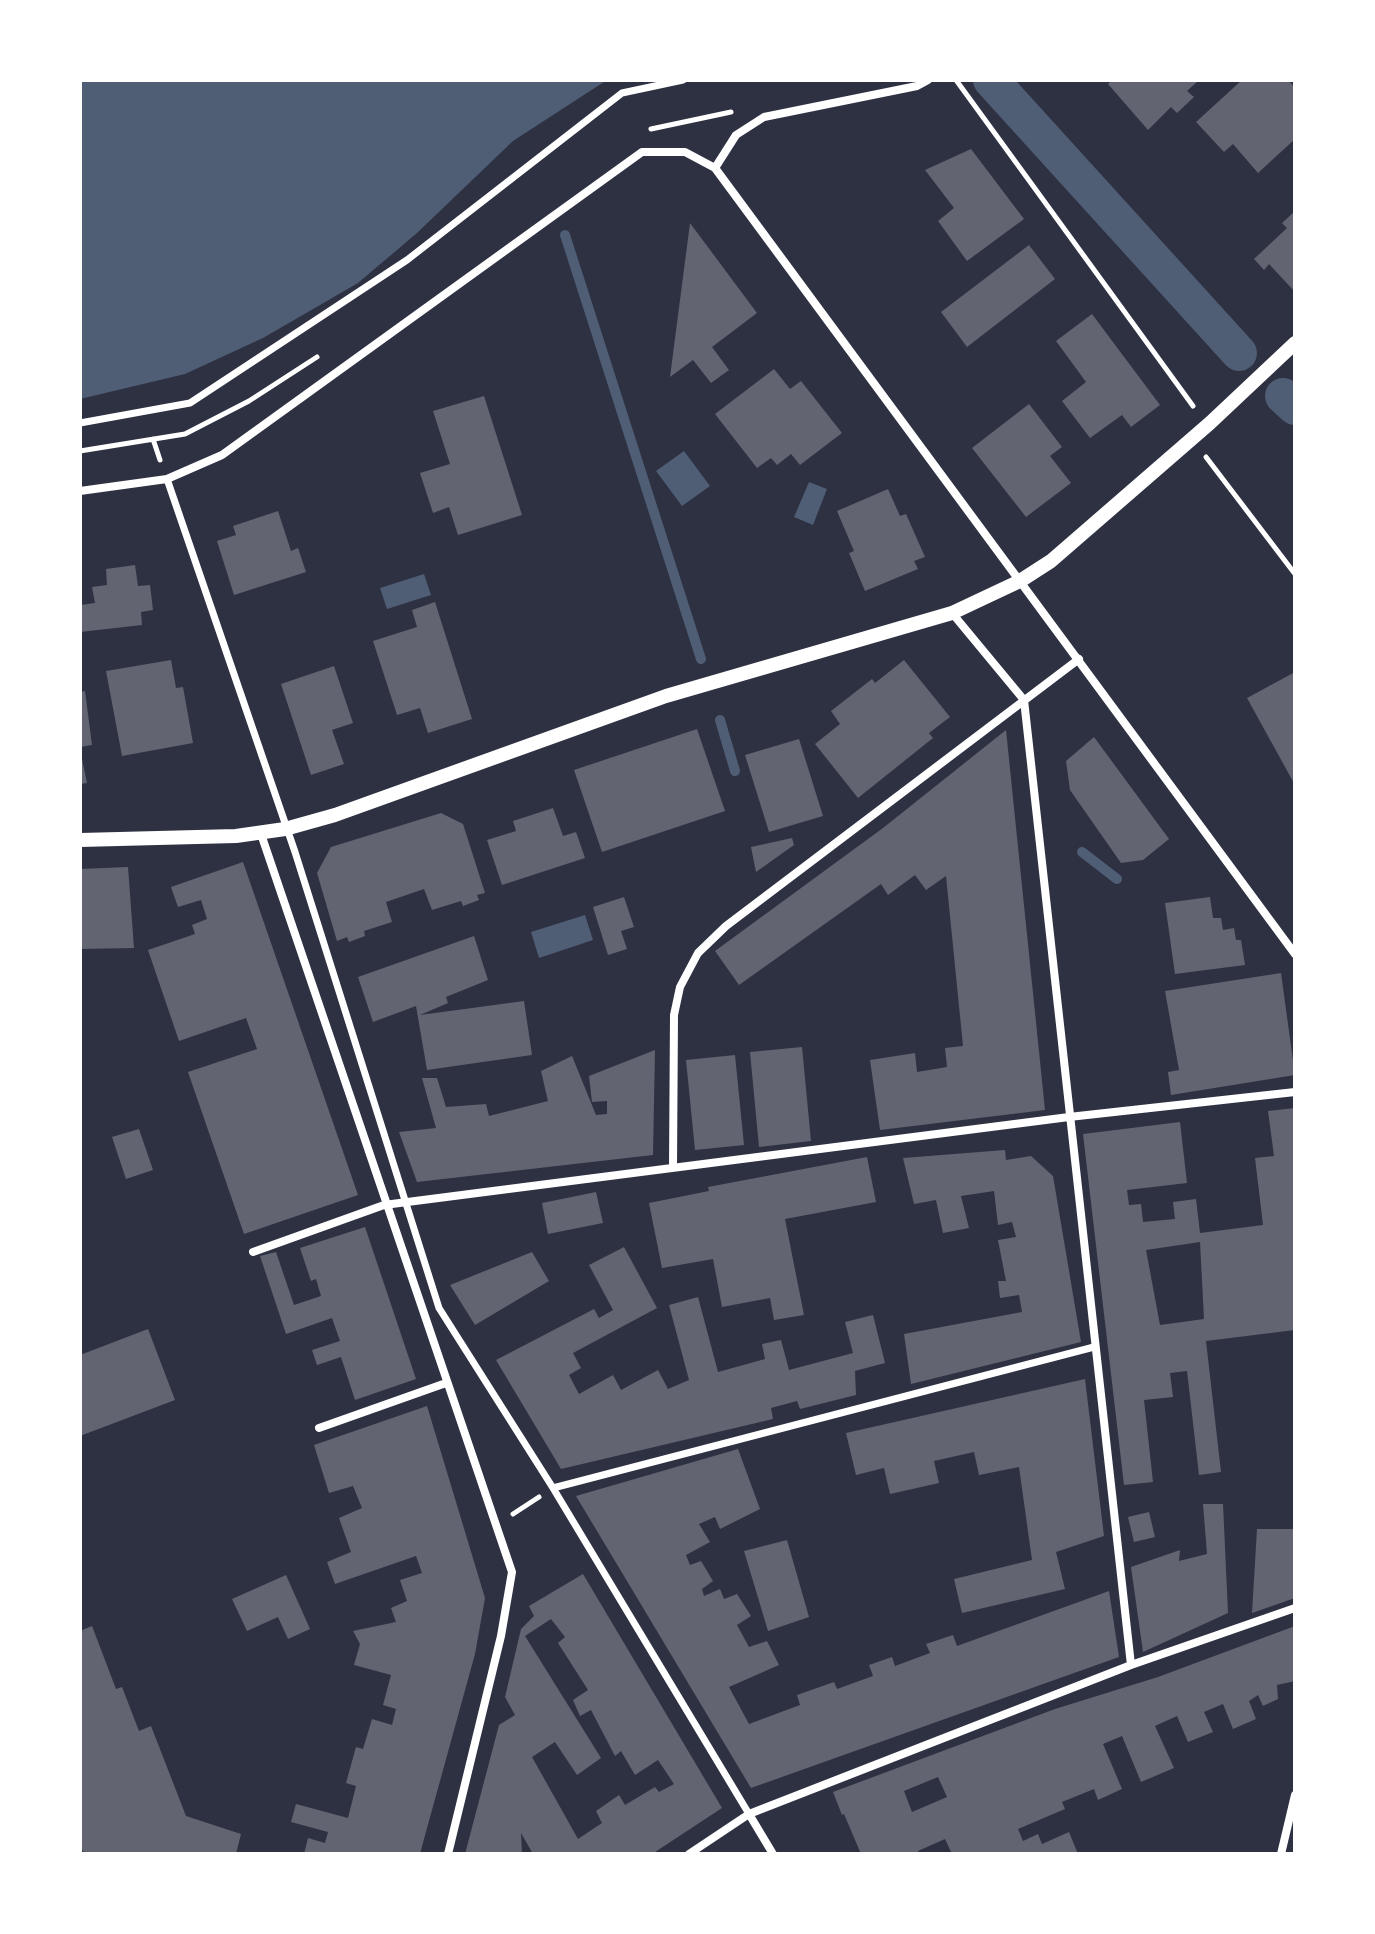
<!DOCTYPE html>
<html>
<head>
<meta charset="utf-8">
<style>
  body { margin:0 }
  #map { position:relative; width:1375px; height:1934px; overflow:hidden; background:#2d3142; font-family:"DejaVu Sans",sans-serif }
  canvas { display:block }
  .frame { position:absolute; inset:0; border:82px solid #fff; pointer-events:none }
</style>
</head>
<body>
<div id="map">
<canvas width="1375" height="1934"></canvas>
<div class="frame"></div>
</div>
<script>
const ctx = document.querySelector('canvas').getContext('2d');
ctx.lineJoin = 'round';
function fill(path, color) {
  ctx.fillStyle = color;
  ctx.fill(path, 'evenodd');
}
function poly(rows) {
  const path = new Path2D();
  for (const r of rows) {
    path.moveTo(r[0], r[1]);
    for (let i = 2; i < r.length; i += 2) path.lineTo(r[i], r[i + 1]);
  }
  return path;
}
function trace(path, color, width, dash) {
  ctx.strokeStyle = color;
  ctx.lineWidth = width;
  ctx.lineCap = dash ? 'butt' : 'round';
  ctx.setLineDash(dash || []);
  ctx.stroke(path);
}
const water = poly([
  [80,80,607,80,513,141,417,233,358,283,263,338,185,374,80,399],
  [684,451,710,486,682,506,656,471],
  [809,482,827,489,813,525,794,517],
  [424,574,431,595,387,609,380,588],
  [585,915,593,940,539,958,531,932]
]);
const stream = poly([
  [565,235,701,659],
  [720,720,735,771],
  [1082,852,1117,879]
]);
const canal = poly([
  [991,80,1239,353],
  [1283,396,1295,407]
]);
const building = poly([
  [1112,80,1199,80,1187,91,1194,97,1177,113,1171,107,1148,130,1108,84],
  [1242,80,1288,80,1295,88,1295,139,1258,173,1233,144,1224,152,1196,122],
  [971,149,1024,219,967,261,938,221,954,208,925,170],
  [1295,211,1295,292,1269,264,1264,270,1254,259,1287,228,1282,223],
  [690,223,757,313,712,347,729,370,711,383,693,360,670,377],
  [1029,245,1055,279,967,347,941,312],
  [1092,314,1160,405,1131,427,1122,415,1090,438,1062,401,1086,382,1056,341],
  [774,369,790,389,801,381,842,433,800,465,791,454,777,465,771,458,757,468,715,414],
  [484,396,522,515,458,535,449,507,433,513,420,473,450,464,433,411],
  [1029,404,1062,447,1050,456,1071,483,1026,517,972,448],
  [888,489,900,516,906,514,925,557,914,561,918,569,865,591,849,553,854,551,837,511],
  [278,511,291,551,298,548,306,572,234,595,217,541,236,535,233,526],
  [135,565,138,586,150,585,153,610,141,612,142,625,80,632,80,605,95,603,92,587,107,585,106,569],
  [435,602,472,719,428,733,420,708,397,715,373,641,417,627,412,610],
  [171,660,176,688,183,687,193,743,122,756,106,671],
  [904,660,950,717,929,733,933,738,858,798,815,744,840,724,831,711,872,679,875,683],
  [334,666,353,723,332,730,344,764,311,775,281,684],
  [1295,672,1295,785,1247,698],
  [85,691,92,745,80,747,80,692],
  [697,729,725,811,602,852,574,770],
  [1006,730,1045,1110,880,1130,870,1060,915,1053,917,1072,947,1067,945,1048,963,1046,946,876,926,890,915,875,888,895,881,884,739,985,715,951,883,828],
  [1094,737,1169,839,1143,860,1121,863,1070,790,1066,761],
  [799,739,823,816,769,832,745,755],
  [80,749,87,783,80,784],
  [553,808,563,836,576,832,585,858,502,885,487,840,516,831,513,821],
  [441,813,463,824,485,893,477,895,479,900,463,906,461,901,432,910,424,889,386,902,392,922,364,931,365,936,349,942,347,937,337,941,317,873,331,847],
  [792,838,794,845,756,872,751,847],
  [243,862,358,1195,244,1234,188,1072,257,1049,246,1018,179,1041,148,950,195,934,192,925,207,919,201,900,178,907,171,887],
  [128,867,134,948,80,949,80,869],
  [624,897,634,927,621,931,627,949,608,955,593,907],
  [1210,897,1213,918,1221,918,1223,930,1234,928,1236,940,1241,940,1245,965,1175,974,1165,903],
  [474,936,488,980,446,997,448,1003,420,1015,524,1001,532,1055,427,1070,416,1006,373,1022,358,977],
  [1281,973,1295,1075,1171,1095,1168,1072,1179,1070,1165,991],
  [802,1047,811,1141,759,1147,750,1052],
  [655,1050,653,1155,417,1182,399,1132,436,1128,422,1078,437,1078,446,1107,486,1104,489,1116,548,1101,541,1071,572,1056,596,1115,607,1114,607,1101,592,1102,589,1076],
  [735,1055,744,1145,695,1150,686,1060],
  [1295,1108,1295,1330,1206,1341,1221,1472,1199,1475,1187,1371,1170,1373,1173,1397,1144,1400,1153,1482,1124,1485,1083,1134,1180,1122,1187,1183,1127,1190,1129,1205,1141,1204,1143,1222,1175,1219,1173,1202,1196,1199,1200,1233,1263,1225,1255,1158,1274,1156,1268,1111],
  [1200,1242,1204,1319,1160,1325,1146,1250],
  [139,1129,153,1170,126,1179,112,1137],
  [1005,1150,1006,1160,1031,1156,1053,1176,1081,1342,911,1384,904,1334,1022,1312,1019,1295,1000,1298,998,1281,1006,1281,998,1240,1016,1237,1012,1222,998,1225,994,1191,961,1196,969,1228,943,1233,936,1200,914,1204,903,1158],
  [867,1157,876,1202,785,1219,804,1315,774,1320,770,1298,722,1307,713,1259,662,1268,649,1203,709,1191,708,1187],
  [596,1192,603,1223,548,1234,542,1203],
  [365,1227,416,1379,355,1400,341,1357,317,1365,312,1350,340,1341,332,1318,286,1334,260,1256,276,1252,294,1305,321,1296,316,1279,311,1281,300,1248],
  [624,1247,657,1308,573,1353,581,1368,569,1375,579,1394,613,1375,621,1390,658,1370,668,1389,689,1380,669,1305,698,1297,718,1372,765,1359,762,1344,781,1340,789,1370,853,1353,845,1322,873,1315,885,1363,855,1371,856,1395,800,1409,797,1401,771,1408,773,1419,561,1469,496,1360,594,1309,599,1318,613,1310,589,1265],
  [532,1252,549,1281,475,1325,450,1285],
  [148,1329,175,1400,80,1436,80,1355],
  [1085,1379,1104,1536,1056,1552,1065,1589,962,1613,954,1579,1032,1560,1019,1467,979,1475,974,1452,934,1461,939,1483,890,1494,884,1468,856,1475,846,1433],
  [427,1406,485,1598,475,1654,424,1839,420,1854,304,1854,308,1838,325,1843,328,1832,291,1822,296,1804,348,1818,356,1786,346,1783,356,1747,363,1749,372,1719,392,1725,396,1709,383,1705,391,1675,354,1665,360,1644,353,1631,396,1622,391,1608,407,1601,400,1580,422,1573,416,1556,335,1584,327,1562,351,1552,339,1518,362,1508,353,1486,329,1493,314,1445],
  [738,1449,760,1509,720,1529,715,1517,699,1524,710,1542,686,1555,690,1565,701,1561,713,1581,702,1589,704,1596,720,1589,724,1599,737,1594,751,1616,737,1625,749,1647,767,1641,779,1665,729,1687,749,1724,800,1705,797,1695,834,1682,837,1689,873,1676,869,1665,892,1657,895,1666,930,1653,926,1644,953,1635,957,1646,1109,1591,1119,1657,751,1788,576,1496],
  [1203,1504,1223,1504,1228,1613,1143,1652,1131,1567,1180,1550,1179,1561,1207,1554],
  [1149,1512,1155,1537,1134,1542,1128,1517],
  [1257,1529,1295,1529,1295,1598,1252,1613],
  [787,1540,809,1617,768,1631,744,1551],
  [583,1574,722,1808,652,1854,533,1854,521,1833,522,1854,465,1854,499,1725,515,1715,505,1697,521,1629,534,1616,529,1606],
  [551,1619,565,1637,558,1643,588,1690,573,1700,580,1716,591,1710,615,1756,621,1751,635,1775,658,1760,674,1784,659,1792,655,1787,625,1805,619,1795,596,1811,602,1823,578,1839,532,1757,555,1742,577,1775,601,1758,525,1636],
  [286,1575,310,1629,288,1639,278,1617,247,1631,232,1599],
  [92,1626,116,1689,122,1687,139,1731,151,1726,186,1816,241,1834,236,1854,86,1854,80,1848,80,1631],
  [1295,1626,1295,1681,1277,1685,1278,1699,1263,1706,1258,1695,1249,1701,1256,1719,1233,1729,1223,1704,1204,1712,1213,1732,1188,1742,1177,1716,1155,1726,1174,1768,1141,1782,1122,1736,1103,1744,1122,1789,1098,1800,1094,1789,1062,1802,1065,1809,1018,1829,1023,1841,1038,1834,1042,1844,1069,1832,1078,1854,952,1854,945,1839,918,1851,919,1854,861,1854,844,1814,842,1815,833,1792,1055,1709,1158,1677],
  [938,1777,947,1797,912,1812,904,1791]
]);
const path = poly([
  [956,80,1193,406],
  [651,129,731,112],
  [153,439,160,460],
  [80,451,185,434,249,401,317,357],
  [1206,457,1295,574],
  [513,1514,539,1497]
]);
const pedestrian = poly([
  [80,423,190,403,407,260,622,93,683,80],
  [167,479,295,852,439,1308,553,1488,749,1814],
  [553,1488,1094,1347]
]);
const minor = poly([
  [715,168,736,135,764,117,917,86,928,80],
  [80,491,167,479,222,455,642,152,685,152,715,168,1295,954],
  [952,613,1024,700,1131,1665],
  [261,834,512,1572,501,1636,448,1854],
  [673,1167,674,1015,680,987,698,953,726,926,1079,659],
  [253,1252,384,1205,1069,1117,1295,1092],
  [319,1428,446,1383],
  [749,1814,773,1854],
  [689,1854,749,1814,1131,1665,1295,1608],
  [1281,1854,1295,1795]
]);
const tertiary = poly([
  [80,840,236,836,285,829,335,815,666,696,952,613,1020,581,1051,561,1210,423,1295,343]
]);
fill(water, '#4f5d75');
trace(stream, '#4f5d75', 10);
trace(canal, '#4f5d75', 36);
fill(building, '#626471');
trace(path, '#fff', 5);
trace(pedestrian, '#fff', 7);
trace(minor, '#fff', 8);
trace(tertiary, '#fff', 14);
</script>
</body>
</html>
